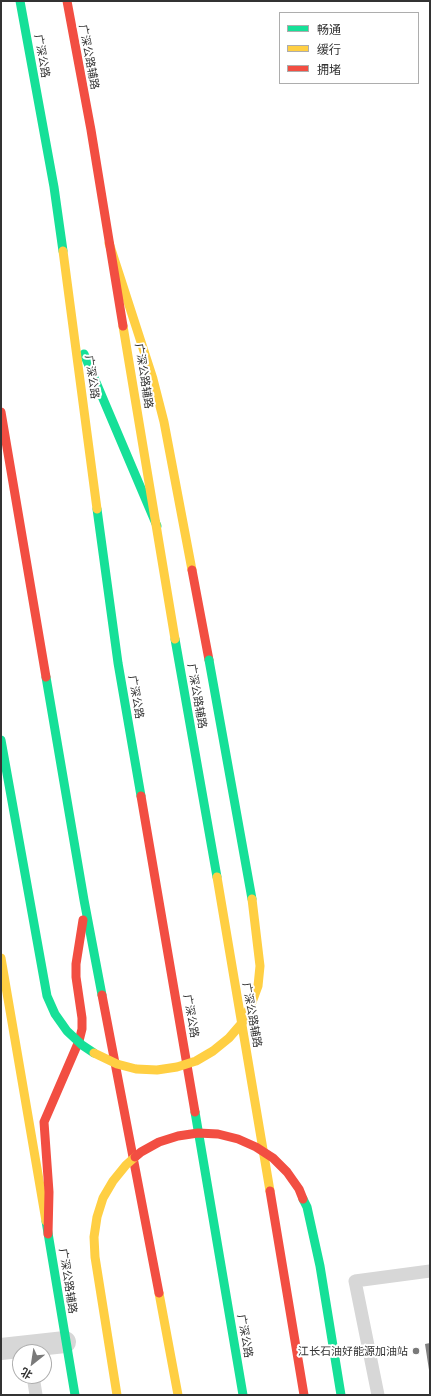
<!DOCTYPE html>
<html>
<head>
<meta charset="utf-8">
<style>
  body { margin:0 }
  #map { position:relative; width:431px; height:1396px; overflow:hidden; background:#fff; font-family:Ubuntu,"Noto Sans SC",sans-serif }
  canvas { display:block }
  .frame { position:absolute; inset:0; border:2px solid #333; pointer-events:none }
  .legend { position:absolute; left:279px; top:12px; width:140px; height:72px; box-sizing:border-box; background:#fff; border:1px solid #adadad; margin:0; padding:5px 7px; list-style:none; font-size:12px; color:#333 }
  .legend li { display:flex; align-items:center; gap:8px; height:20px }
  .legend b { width:20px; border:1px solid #adadad }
  .north { position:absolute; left:12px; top:1344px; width:40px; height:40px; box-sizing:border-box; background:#fff; border:1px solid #adadad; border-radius:50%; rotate:210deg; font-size:11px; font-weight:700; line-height:16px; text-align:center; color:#333 }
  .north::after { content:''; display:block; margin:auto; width:14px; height:18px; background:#7a7a7a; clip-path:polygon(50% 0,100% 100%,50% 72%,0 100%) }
</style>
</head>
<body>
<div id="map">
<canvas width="431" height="1396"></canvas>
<div class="frame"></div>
<ul class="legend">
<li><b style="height:5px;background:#16e098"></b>畅通</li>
<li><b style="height:5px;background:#ffcf43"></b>缓行</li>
<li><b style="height:5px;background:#f24e42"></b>拥堵</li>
</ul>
<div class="north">北</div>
</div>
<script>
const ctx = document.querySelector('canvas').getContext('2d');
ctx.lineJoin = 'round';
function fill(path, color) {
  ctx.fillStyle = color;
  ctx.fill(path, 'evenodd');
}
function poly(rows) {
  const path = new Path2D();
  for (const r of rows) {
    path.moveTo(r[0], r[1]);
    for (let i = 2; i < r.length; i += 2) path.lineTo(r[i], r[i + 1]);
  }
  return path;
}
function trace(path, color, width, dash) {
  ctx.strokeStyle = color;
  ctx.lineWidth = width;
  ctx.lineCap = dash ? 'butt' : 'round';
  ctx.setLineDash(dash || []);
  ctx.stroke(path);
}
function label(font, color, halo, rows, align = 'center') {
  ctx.font = font + ' Ubuntu,"Noto Sans SC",sans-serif';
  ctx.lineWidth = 4;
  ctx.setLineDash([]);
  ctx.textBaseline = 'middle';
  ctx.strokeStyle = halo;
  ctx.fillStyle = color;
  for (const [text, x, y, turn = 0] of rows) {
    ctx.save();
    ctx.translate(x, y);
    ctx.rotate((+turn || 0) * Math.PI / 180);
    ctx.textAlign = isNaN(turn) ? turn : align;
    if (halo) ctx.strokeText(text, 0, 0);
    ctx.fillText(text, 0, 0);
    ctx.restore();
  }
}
const building = poly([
  [430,1343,430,1370,429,1370,425,1344]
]);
const lane = poly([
  [33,1376,36,1395],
  [378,1395,355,1281,430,1271]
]);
const street = poly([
  [1,1349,65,1342]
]);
const fast = poly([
  [20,1,54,187,63,251],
  [84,354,157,526],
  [97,509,118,663,141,796],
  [175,639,217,877],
  [46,677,84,900,102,995],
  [195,1112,243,1395],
  [46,1221,75,1395]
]);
const slow = poly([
  [109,243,153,379,164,422,192,570],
  [63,251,97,509],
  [123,326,175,639],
  [217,877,270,1191],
  [1,958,46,1221],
  [159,1293,178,1395]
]);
const jam = poly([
  [67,1,91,130,123,326],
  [1,412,46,677],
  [192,570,209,660],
  [141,796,195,1112],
  [102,995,159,1293],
  [270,1191,304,1395],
  [48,1234,49,1192,44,1122,79,1041,82,1029,82,1018,76,977,76,964,83,920]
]);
const fastBridge = poly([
  [209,660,252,899],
  [1,740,47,996,55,1014,67,1031,82,1045,94,1053],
  [303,1199,307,1207,320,1266,341,1395]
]);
const slowBridge = poly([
  [94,1053,117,1064,136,1069,157,1070,177,1067,196,1061,213,1051,229,1038,242,1023,251,1005,258,986,260,966,252,899],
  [117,1395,95,1257,94,1237,97,1217,103,1198,113,1181,126,1165,135,1157]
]);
const jamBridge = poly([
  [135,1157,141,1152,159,1142,178,1136,198,1133,218,1134,238,1139,256,1147,273,1158,287,1172,299,1189,303,1199]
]);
const markers = [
  [416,1351,4,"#7a7a7a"]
];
const streetNames = [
  ["广深公路",42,56,80],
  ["广深公路辅路",89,57,79],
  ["广深公路辅路",144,376,81],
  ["广深公路",92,377,82],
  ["广深公路辅路",197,696,80],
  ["广深公路",136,697,80],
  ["广深公路辅路",252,1015,80],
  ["广深公路",191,1016,80],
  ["广深公路辅路",68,1281,81],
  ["广深公路",245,1336,80]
];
const poiNames = [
  ["江长石油好能源加油站",408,1351]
];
fill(building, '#818181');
trace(lane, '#d7d7d7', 13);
trace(street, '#d7d7d7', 22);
trace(fast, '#16e098', 9);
trace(slow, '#ffcf43', 9);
trace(jam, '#f24e42', 9);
trace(fastBridge, '#16e098', 9);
trace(slowBridge, '#ffcf43', 9);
trace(jamBridge, '#f24e42', 9);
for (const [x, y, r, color] of markers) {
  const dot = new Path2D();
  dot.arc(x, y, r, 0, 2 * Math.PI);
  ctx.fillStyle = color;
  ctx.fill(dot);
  trace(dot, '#fff', 1.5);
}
label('11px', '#333', '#fff', streetNames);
label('11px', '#333', '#fff', poiNames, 'right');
</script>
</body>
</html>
